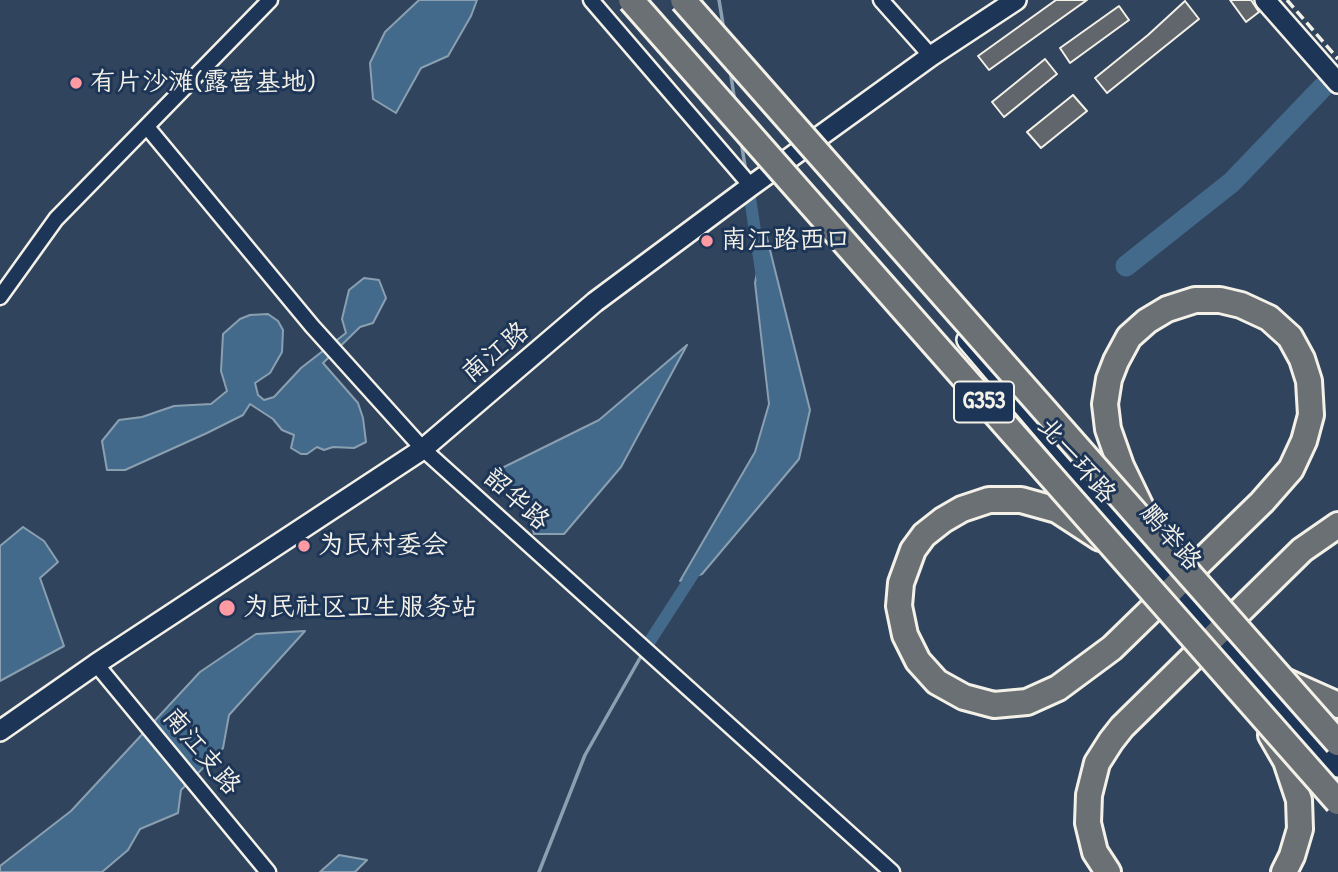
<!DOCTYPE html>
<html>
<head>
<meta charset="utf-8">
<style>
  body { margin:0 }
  canvas { display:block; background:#31445d }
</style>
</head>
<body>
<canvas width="1338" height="872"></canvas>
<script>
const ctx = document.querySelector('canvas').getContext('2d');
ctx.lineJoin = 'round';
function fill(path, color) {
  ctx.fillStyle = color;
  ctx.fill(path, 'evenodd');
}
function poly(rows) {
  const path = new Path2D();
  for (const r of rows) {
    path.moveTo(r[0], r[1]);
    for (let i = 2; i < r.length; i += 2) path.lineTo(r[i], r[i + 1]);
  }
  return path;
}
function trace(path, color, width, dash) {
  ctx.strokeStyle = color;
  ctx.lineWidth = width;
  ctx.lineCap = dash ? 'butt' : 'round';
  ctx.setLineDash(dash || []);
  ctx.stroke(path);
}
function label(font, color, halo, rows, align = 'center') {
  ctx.font = font + ' "Patrick Hand","LXGW WenKai TC",sans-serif';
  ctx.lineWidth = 6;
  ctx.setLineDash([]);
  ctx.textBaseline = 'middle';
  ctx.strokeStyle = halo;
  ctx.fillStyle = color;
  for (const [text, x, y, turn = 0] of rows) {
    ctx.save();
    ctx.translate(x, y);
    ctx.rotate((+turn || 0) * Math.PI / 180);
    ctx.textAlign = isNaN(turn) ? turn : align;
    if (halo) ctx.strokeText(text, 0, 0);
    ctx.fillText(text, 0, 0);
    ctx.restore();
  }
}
const water = poly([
  [419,0,477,0,471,16,448,56,421,68,396,113,373,99,370,63,385,32,419,0],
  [765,230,810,410,799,459,702,574,680,581,755,452,769,404,755,283,765,230],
  [364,278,379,280,386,298,373,323,360,327,323,363,358,403,363,418,366,442,354,448,333,447,324,450,317,447,307,454,301,454,291,448,294,435,282,430,273,419,250,404,243,415,207,433,125,470,107,470,102,441,119,420,142,417,174,406,211,404,227,391,221,371,223,334,240,319,250,315,268,314,278,321,283,330,282,352,270,373,255,383,258,395,264,400,274,397,301,368,346,333,342,319,349,290,364,278],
  [687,345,621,467,564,534,534,534,529,515,505,483,500,469,599,420,687,345],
  [23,527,44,541,58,562,40,578,64,646,0,681,0,546,23,527],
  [305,631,229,715,223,748,181,790,178,813,140,829,128,850,102,872,0,872,0,866,71,811,200,672,256,634,305,631],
  [339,855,367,860,355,872,320,872,339,855]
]);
const stream = poly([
  [719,0,724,30],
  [730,69,735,103],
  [741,141,746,172],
  [539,872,585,755,640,658]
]);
const canal = poly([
  [750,198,762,277],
  [650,641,699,565]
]);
const river = poly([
  [1126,266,1232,182,1322,88]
]);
const building = poly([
  [1056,0,1087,0,989,70,978,56,1056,0],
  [1230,0,1251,0,1259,12,1246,22,1230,0],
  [1185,1,1199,19,1107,93,1095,78,1148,35,1185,1],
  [1119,6,1129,20,1070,63,1060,48,1119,6],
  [1045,59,1057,74,1004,117,992,102,1045,59],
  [1073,95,1087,111,1041,148,1027,132,1073,95]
]);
const street = poly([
  [591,0,751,186],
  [881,0,931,56],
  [147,127,312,326,423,449,892,872],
  [0,297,56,219,270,0],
  [96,664,268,872]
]);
const secondary = poly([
  [1265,0,1338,83],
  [967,340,1176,586,1338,767],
  [0,731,96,664,423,449,595,302,751,186,931,56,1016,0]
]);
const highway = poly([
  [1100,538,1057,510,1021,500,989,500,962,509,943,520,924,535,913,550,901,583,899,606,905,635,918,661,937,682,964,697,994,705,1027,702,1058,688,1112,648,1262,502,1291,469,1304,441,1311,415,1309,381,1302,359,1290,337,1269,318,1241,305,1220,300,1195,300,1167,309,1147,321,1129,337,1116,361,1109,379,1105,404,1108,429,1121,466,1149,524],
  [1282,680,1338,705],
  [1271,735,1286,761,1299,800,1300,829,1292,856,1284,872],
  [1108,872,1095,852,1088,823,1089,795,1097,763,1111,741,1122,727,1302,550,1338,525]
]);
const rail = poly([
  [1287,0,1338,59]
]);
const highwayBridge = poly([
  [631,0,1338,802],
  [683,0,1338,743]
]);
const markers = [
  [76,83,7,"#ff9aa2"],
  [707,241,7,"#ff9aa2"],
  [304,546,7,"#ff9aa2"],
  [227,608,9,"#ff9aa2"]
];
const shields = [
  [984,402,60]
];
const shieldNames = [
  ["G353",984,402]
];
const poiNames = [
  ["有片沙滩(露营基地)",90,83],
  ["南江路西口",721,241],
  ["为民村委会",318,546],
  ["为民社区卫生服务站",243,608]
];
const streetNames = [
  ["南江路",496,353,-40],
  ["北一环路",1076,461,49],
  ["韶华路",516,500,42],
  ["鹏举路",1170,538,49],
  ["南江支路",201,752,50]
];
fill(water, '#436a8b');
trace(water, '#8aa0b0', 2);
trace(stream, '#8aa0b0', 3.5);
trace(canal, '#436a8b', 12);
trace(river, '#436a8b', 21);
fill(building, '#61666c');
trace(building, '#f4f1e8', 2);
trace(street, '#f4f1e8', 19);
trace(secondary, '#f4f1e8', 24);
trace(highway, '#f4f1e8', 30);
trace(street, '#1d3557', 14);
trace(secondary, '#1d3557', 19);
trace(highway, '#6a7074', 24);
trace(rail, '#f4f1e8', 3.5, [10, 5]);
trace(highwayBridge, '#f4f1e8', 30, []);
trace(highwayBridge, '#6a7074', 24);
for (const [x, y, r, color] of markers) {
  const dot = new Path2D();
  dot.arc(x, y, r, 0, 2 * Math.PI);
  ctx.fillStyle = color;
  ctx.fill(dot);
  trace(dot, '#1d3557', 2.5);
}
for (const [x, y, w] of shields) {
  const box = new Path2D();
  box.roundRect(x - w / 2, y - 20.5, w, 41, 5);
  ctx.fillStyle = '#1d3557';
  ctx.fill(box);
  trace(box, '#f4f1e8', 2);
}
label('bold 24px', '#f4f1e8', null, shieldNames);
label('26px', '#f4f1e8', '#1d3557', poiNames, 'left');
label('26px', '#f4f1e8', '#1d3557', streetNames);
</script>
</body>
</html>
